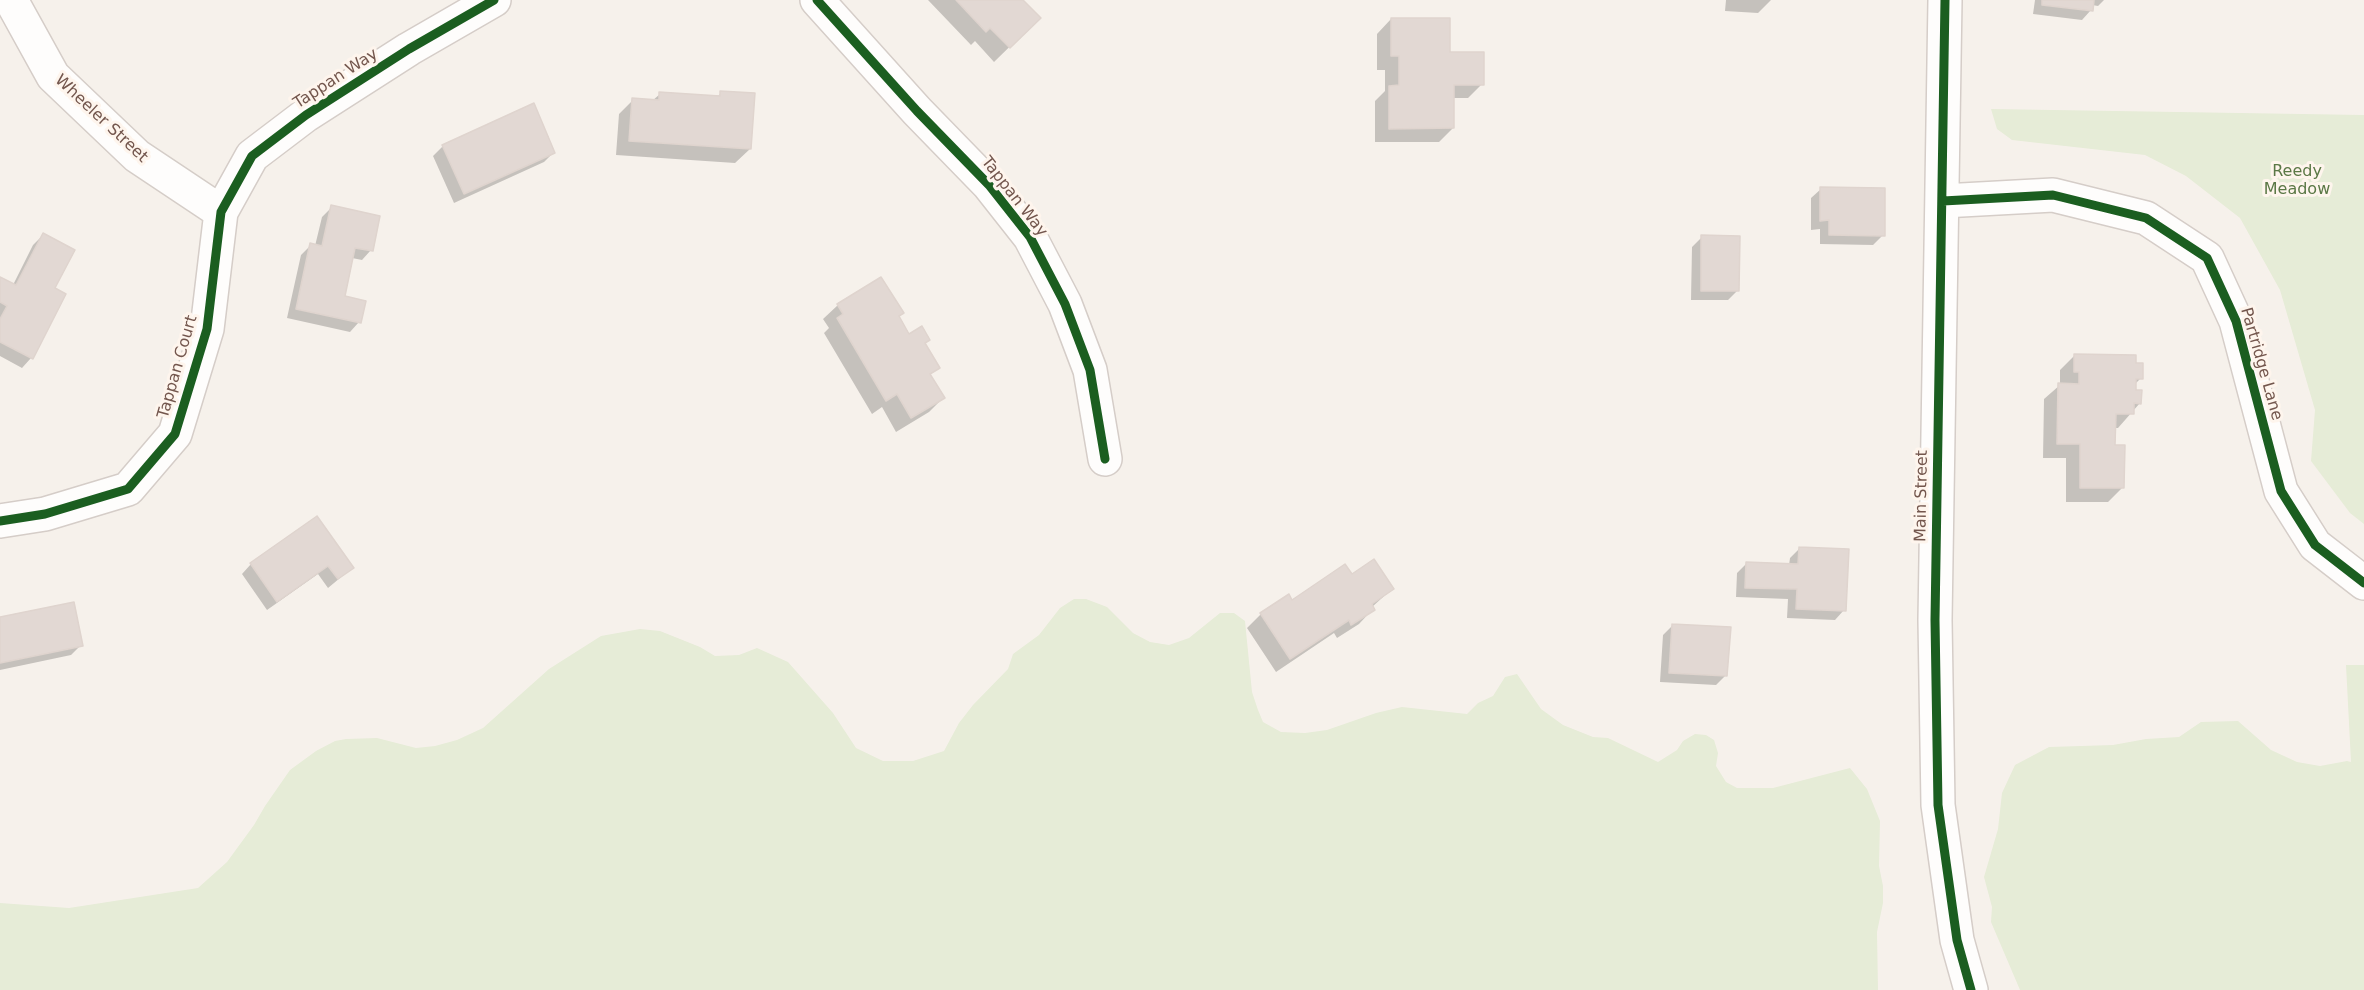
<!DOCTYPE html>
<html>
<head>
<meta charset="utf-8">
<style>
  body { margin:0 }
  canvas { display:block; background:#f6f1eb }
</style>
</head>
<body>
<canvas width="2364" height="990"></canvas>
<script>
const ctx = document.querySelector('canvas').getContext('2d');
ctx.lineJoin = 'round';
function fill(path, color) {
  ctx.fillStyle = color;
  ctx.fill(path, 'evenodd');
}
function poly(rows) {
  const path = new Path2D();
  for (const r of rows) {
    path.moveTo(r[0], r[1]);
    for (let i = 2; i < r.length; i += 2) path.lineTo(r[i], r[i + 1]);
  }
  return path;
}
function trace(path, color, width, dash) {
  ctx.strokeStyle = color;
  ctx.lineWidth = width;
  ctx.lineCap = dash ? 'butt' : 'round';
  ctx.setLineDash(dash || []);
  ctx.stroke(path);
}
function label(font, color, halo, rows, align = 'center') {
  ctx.font = font + ' "DejaVu Sans",sans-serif';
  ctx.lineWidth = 6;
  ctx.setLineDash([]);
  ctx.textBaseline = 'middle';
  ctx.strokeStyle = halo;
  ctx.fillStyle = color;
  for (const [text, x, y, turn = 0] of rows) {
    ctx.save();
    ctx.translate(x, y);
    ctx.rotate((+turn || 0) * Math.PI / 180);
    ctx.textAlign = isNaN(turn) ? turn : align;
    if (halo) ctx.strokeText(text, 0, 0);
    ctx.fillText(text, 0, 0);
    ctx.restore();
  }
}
const green = poly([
  [1991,109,2364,115,2364,524,2350,513,2311,461,2315,410,2280,290,2240,218,2186,176,2145,155,2012,140,1997,129],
  [1074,599,1086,599,1107,607,1133,633,1150,642,1169,645,1189,638,1220,613,1234,613,1245,621,1252,692,1258,710,1263,722,1281,732,1305,733,1327,730,1376,713,1402,707,1467,714,1478,703,1493,696,1505,677,1517,674,1541,709,1563,725,1593,737,1608,738,1658,762,1677,750,1683,741,1695,734,1706,735,1714,740,1718,753,1716,766,1726,782,1737,788,1773,788,1850,768,1867,789,1880,821,1879,866,1883,886,1883,903,1877,932,1878,990,0,990,0,903,69,908,198,888,227,862,254,825,265,806,290,770,316,751,335,741,346,739,377,738,416,748,435,746,457,740,483,728,549,669,601,636,640,629,660,631,700,647,715,656,739,655,757,648,788,662,833,713,856,748,883,761,913,761,944,751,959,723,973,705,1008,669,1013,654,1039,635,1060,608],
  [2346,665,2364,665,2364,990,2020,990,1991,922,1992,907,1984,877,1998,829,2002,793,2015,765,2049,747,2113,745,2146,739,2179,737,2201,722,2238,721,2271,750,2297,762,2320,766,2347,761,2351,762]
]);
const shadow = poly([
  [928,0,1021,0,1039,18,994,62,975,41,971,45],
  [1726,0,1771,0,1758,13,1725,11],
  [2035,0,2104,0,2098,6,2092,5,2091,10,2082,20,2033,14],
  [1391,19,1449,54,1482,84,1468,98,1453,98,1453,128,1439,142,1375,142,1375,101,1385,91,1385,70,1377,70,1377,34],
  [721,93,750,149,735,163,616,155,619,114,633,100,652,101,660,94,716,98],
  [443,146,554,152,544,162,454,203,433,156],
  [1821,189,1883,235,1873,245,1820,244,1820,229,1811,230,1811,198],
  [332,207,371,250,362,260,352,258,343,297,359,322,350,332,287,318,301,255,311,245,315,246,322,217],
  [43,235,53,289,31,358,22,368,0,356,0,278,13,285,33,245],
  [1702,237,1737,291,1728,300,1691,300,1692,247],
  [838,305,897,317,908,336,928,340,924,344,938,367,929,376,943,398,929,412,896,432,882,407,872,414,824,333,829,328,823,319],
  [2074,356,2134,364,2141,378,2134,385,2140,403,2118,428,2114,428,2114,447,2122,488,2108,502,2066,502,2066,458,2043,458,2044,399,2060,385,2060,370],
  [317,518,352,568,328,588,318,574,267,610,242,574,251,564],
  [1800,548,1844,610,1835,620,1787,618,1788,599,1736,597,1737,573,1746,564,1789,565,1790,558],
  [1351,576,1392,589,1372,607,1373,609,1359,624,1337,638,1334,633,1276,672,1247,628,1261,614],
  [0,619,81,645,71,655,0,670],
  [1673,625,1726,675,1716,685,1660,682,1663,635]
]);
const building = poly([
  [956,0,1023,0,1041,18,1010,48,990,28,986,32,956,0],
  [2042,0,2094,0,2093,11,2042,5,2042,0],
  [1391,18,1450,18,1450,52,1484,52,1484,85,1454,85,1454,128,1389,129,1389,86,1399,85,1399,56,1391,56,1391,18],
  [720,91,755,93,751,149,629,141,632,98,659,100,659,92,720,96,720,91],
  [534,103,555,153,464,194,442,145,534,103],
  [1820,187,1885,188,1885,236,1829,235,1829,220,1820,221,1820,187],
  [331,205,380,216,373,251,355,248,345,296,366,301,361,323,296,309,310,243,322,246,331,205],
  [43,233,75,250,55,288,66,294,33,359,0,342,0,319,7,306,0,302,0,277,16,285,43,233],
  [1701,235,1740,236,1739,291,1701,291,1701,235],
  [881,277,904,313,899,316,909,334,922,326,930,340,925,343,940,368,930,374,945,398,911,418,897,394,886,401,837,318,843,314,837,304,881,277],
  [2074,354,2136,355,2136,363,2143,363,2143,379,2136,379,2136,390,2142,390,2141,404,2134,403,2134,414,2116,414,2115,445,2125,445,2124,488,2080,488,2080,444,2057,444,2058,383,2079,384,2079,372,2074,372,2074,354],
  [317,516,354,568,338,579,328,566,277,602,250,563,317,516],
  [1799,547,1849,549,1846,611,1796,609,1797,589,1745,588,1746,562,1798,564,1799,547],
  [1374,559,1394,589,1372,604,1375,610,1351,625,1349,620,1290,659,1260,613,1289,594,1292,600,1345,564,1352,574,1374,559],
  [74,602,83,646,0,663,0,617,74,602],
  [1672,624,1731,627,1727,676,1669,673,1672,624]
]);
const minor = poly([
  [11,0,53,76,137,156,221,212],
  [817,0,917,111,989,185,1030,237,1065,304,1090,370,1105,459],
  [1945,0,1935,620,1938,805,1957,940,1971,990],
  [1943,201,2053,195,2146,218,2207,258,2236,321,2281,491,2315,545,2364,583],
  [0,521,45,514,128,489,175,434,207,329,221,212,252,156,306,115,409,49,494,0]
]);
const cycleway = poly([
  [817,0,917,111,989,185,1030,237,1065,304,1090,370,1105,459],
  [1945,0,1935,620,1938,805,1957,940,1971,990],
  [1943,201,2053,195,2146,218,2207,258,2236,321,2281,491,2315,545,2364,583],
  [0,521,45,514,128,489,175,434,207,329,221,212,252,156,306,115,409,49,494,0]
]);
const streetNames = [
  ["Tappan Way",336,79,-33],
  ["Wheeler Street",101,119,43],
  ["Tappan Way",1014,197,52],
  ["Partridge Lane",2261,364,74],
  ["Tappan Court",178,367,-74],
  ["Main Street",1922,496,-89]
];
const parkNames = [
  ["Reedy",2297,172],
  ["Meadow",2297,190]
];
fill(green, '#e6ecd7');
fill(shadow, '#0003');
fill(building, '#e2d8d3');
trace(building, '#dfd4ce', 1.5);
trace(minor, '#d5cdc8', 36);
trace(minor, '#fefdfc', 33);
trace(cycleway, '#1b5e20', 9);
label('16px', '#73564d', '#fef5ed', streetNames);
label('16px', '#5b7846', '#fef5ed', parkNames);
</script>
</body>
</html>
